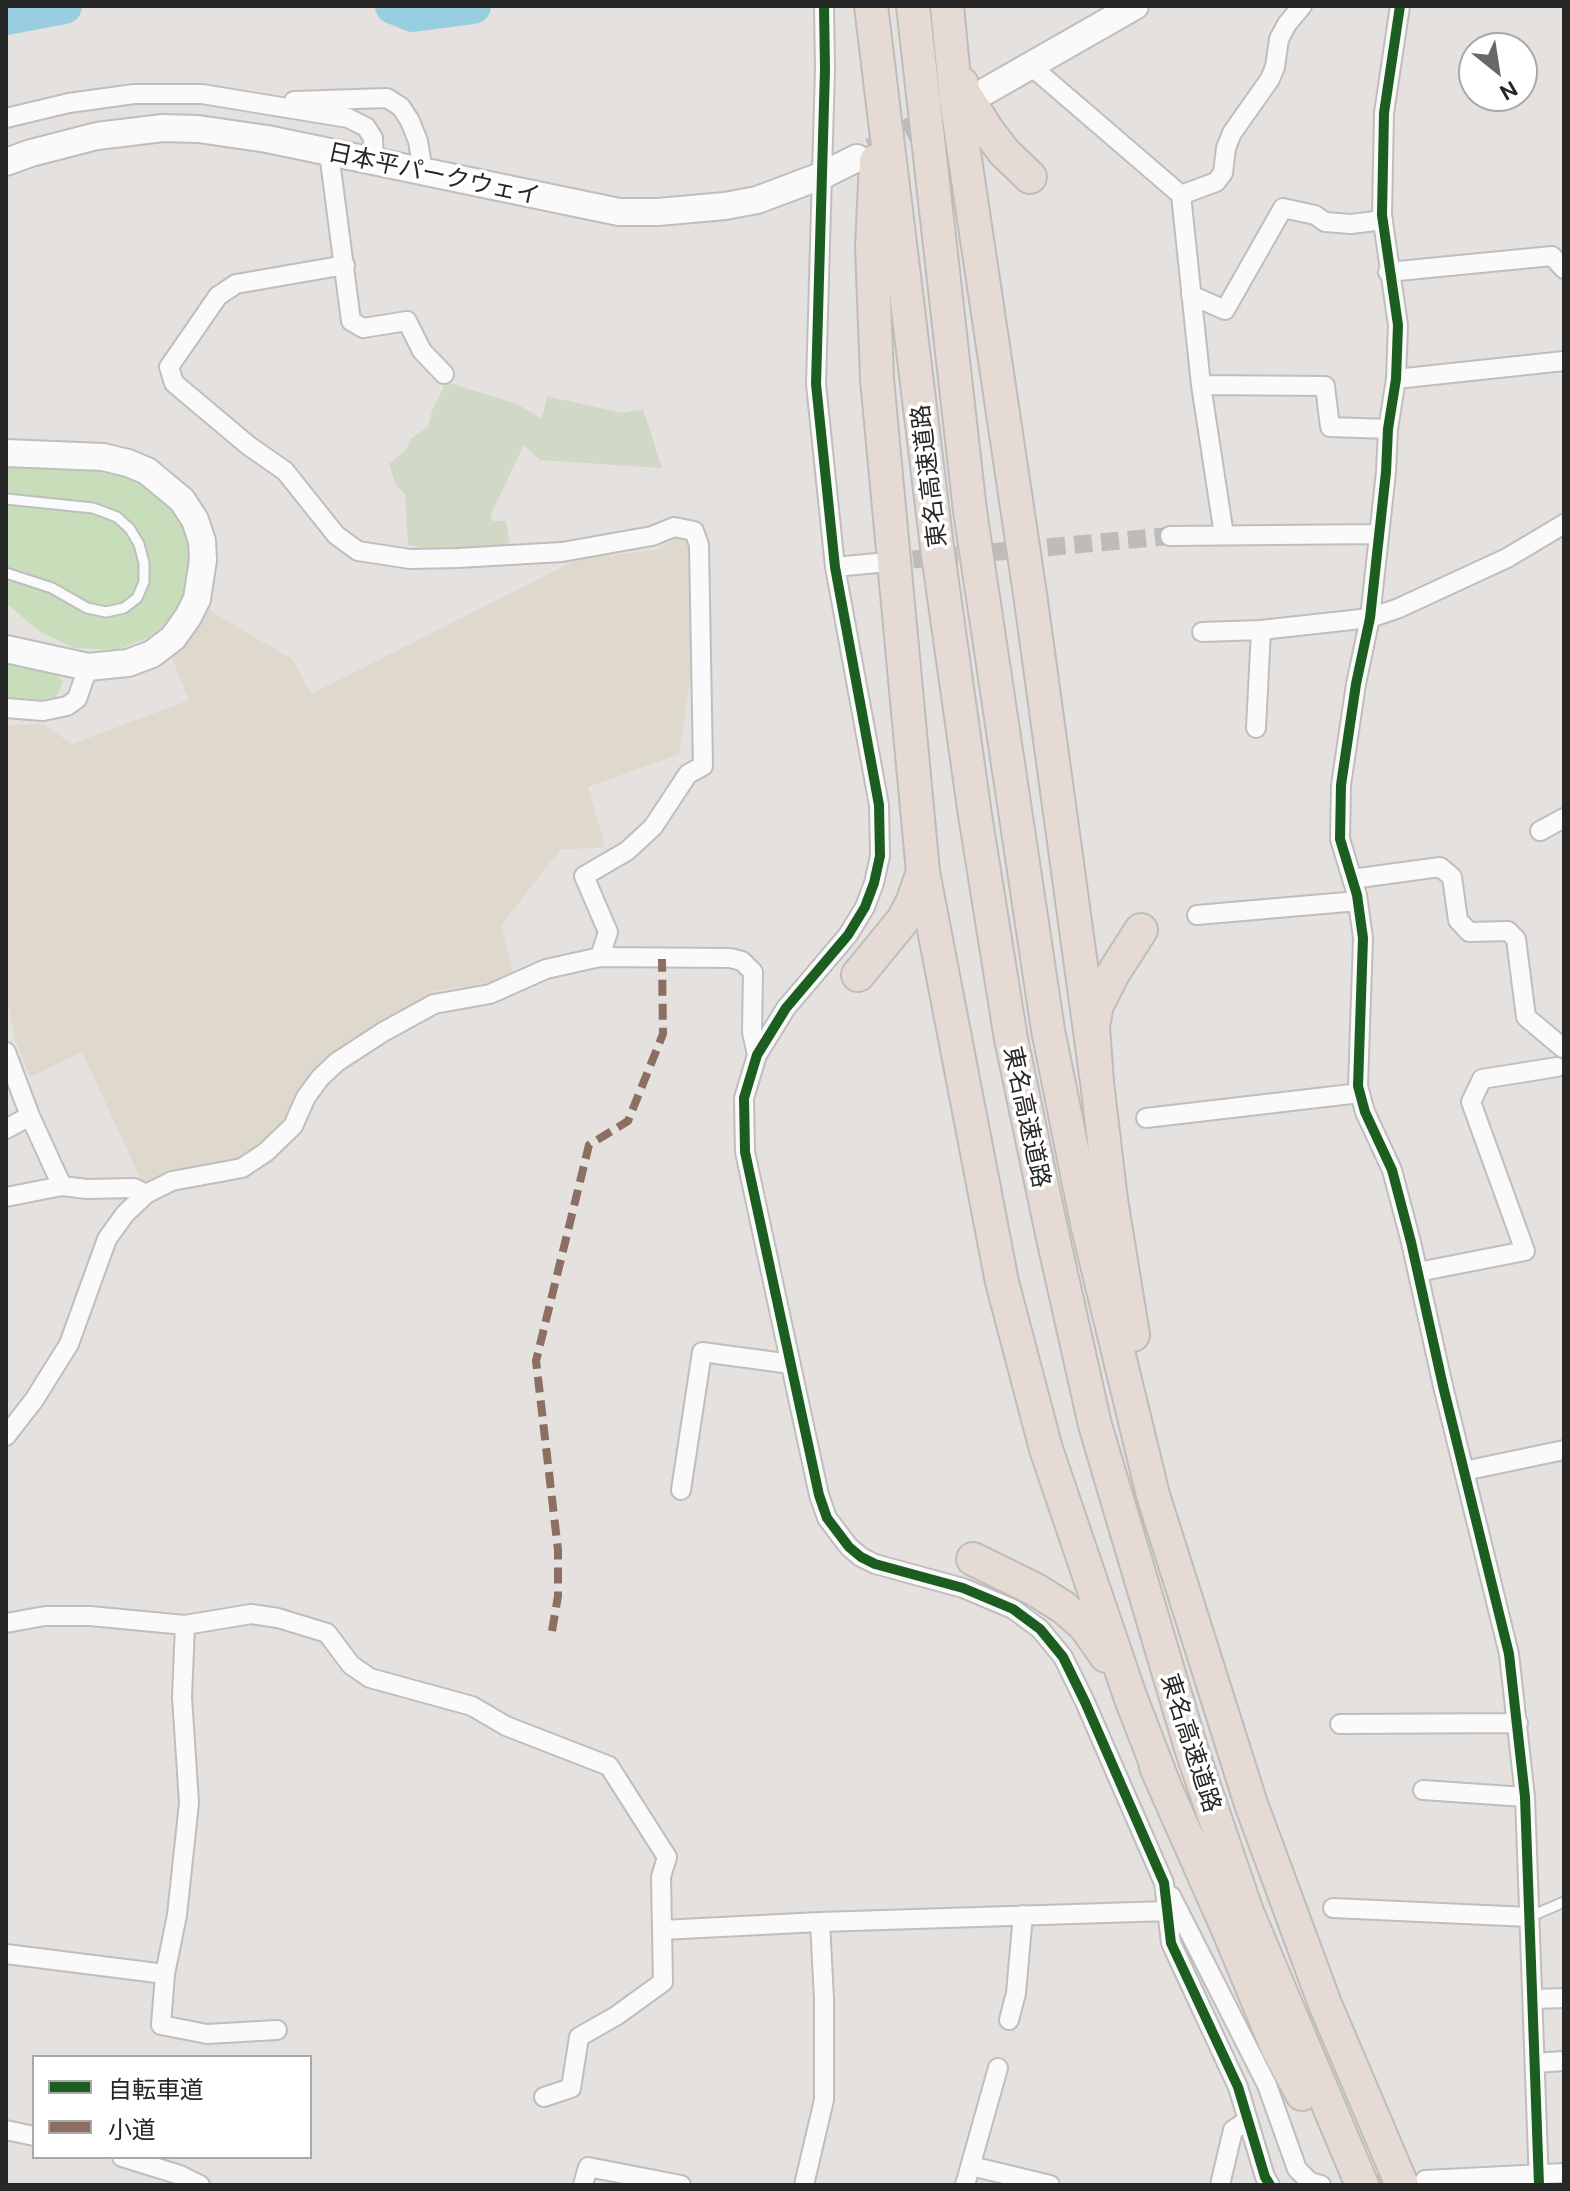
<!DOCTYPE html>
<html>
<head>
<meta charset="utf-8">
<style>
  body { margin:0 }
  #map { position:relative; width:1570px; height:2191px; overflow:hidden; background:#e4e1de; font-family:Ubuntu,"Noto Sans JP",sans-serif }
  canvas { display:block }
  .frame { position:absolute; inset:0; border:8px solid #272727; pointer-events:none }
  .legend { position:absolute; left:32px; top:2055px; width:280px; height:104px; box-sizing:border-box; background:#fff; border:2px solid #a9a9a9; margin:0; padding:10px 14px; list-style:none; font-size:24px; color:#272727 }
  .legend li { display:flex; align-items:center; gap:16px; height:40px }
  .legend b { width:40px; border:2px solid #a9a9a9 }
  .north { position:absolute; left:1458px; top:32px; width:80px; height:80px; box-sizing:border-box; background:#fff; border:2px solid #a9a9a9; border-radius:50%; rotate:150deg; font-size:22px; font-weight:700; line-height:32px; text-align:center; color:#272727 }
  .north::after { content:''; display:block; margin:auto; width:28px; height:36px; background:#696867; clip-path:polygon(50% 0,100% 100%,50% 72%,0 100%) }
</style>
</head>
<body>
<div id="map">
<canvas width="1570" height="2191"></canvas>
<div class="frame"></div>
<ul class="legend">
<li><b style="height:10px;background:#1b5e20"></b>自転車道</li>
<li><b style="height:10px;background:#8d6e63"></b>小道</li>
</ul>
<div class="north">N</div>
</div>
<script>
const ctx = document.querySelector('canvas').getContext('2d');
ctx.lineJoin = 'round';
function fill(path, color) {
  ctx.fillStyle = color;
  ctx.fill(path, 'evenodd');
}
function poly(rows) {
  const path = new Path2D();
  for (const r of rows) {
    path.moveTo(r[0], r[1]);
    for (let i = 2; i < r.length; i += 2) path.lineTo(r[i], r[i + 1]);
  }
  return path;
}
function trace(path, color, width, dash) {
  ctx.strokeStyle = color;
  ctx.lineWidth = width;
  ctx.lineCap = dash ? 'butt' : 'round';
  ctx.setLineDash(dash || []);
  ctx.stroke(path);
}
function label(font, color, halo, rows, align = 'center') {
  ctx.font = font + ' Ubuntu,"Noto Sans JP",sans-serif';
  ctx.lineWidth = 7;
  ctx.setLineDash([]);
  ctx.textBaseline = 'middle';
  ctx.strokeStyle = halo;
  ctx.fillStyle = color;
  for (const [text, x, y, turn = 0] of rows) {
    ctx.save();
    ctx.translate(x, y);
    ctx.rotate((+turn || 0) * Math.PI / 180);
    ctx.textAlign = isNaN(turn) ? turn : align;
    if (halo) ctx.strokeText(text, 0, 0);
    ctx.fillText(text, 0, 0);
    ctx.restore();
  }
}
const education = poly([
  [681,536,691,539,694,555,690,570,692,668,679,754,588,787,605,847,560,850,501,925,513,973,488,983,435,991,381,1022,317,1067,309,1085,270,1143,227,1163,195,1167,158,1184,142,1182,82,1052,30,1077,15,1040,6,992,6,725,43,724,72,744,189,700,171,656,186,642,209,610,293,660,311,694,578,559,655,550]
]);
const green = poly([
  [63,465,104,469,153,489,179,515,190,538,194,570,187,600,171,620,147,638,116,650,74,648,39,631,6,603,6,466],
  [6,662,56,674,63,682,55,698,37,704,6,700]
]);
const cemetery = poly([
  [446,382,517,404,542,419,547,396,622,413,643,409,662,468,540,460,524,445,490,516,493,521,506,521,510,547,459,554,408,545,405,494,396,485,389,464,407,449,410,439,428,427,432,411]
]);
const river = poly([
  [393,6,413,14,473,6],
  [6,17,64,6]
]);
const streetTunnel = poly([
  [886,562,1170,536],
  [1342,2185,1408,2181]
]);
const secondaryTunnel = poly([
  [871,151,943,114]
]);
const lane = poly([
  [6,499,93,508,117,517,130,529,139,544,144,563,144,582,137,598,124,608,106,612,87,608,52,588,6,573],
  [1529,1917,1564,1902]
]);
const street = poly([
  [824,6,825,69,816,384,835,567,879,805,880,856,874,883,865,907,848,935,786,1008,757,1055,744,1098,745,1152,819,1495,827,1518,849,1547,861,1557,875,1564,963,1588,1013,1609,1040,1629,1063,1657,1085,1702,1164,1883,1171,1943,1238,2087,1265,2177,1270,2185],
  [1400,6,1384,113,1382,215,1398,325,1396,379,1388,429,1386,472,1370,618,1356,684,1341,785,1340,839,1357,895,1363,938,1358,1086,1365,1112,1392,1170,1411,1242,1443,1386,1509,1654,1525,1797,1539,2185],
  [1031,66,1181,195,1201,385,1224,535],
  [294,101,387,98,401,107,410,121,418,141,423,172],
  [6,118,69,103,134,94,202,94,348,118,366,127,373,138,374,162],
  [329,153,351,321,363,328,407,321,422,351,444,374],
  [1181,195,1216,182,1223,173,1226,148,1232,133,1270,79,1275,67,1279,39,1287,24,1302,6],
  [345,265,236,284,218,296,169,367,174,383,249,446,285,471,336,535,358,551,410,559,458,558,562,552,652,536,674,527,694,531,699,545,703,766,688,774,653,827,627,851,584,876,608,932,600,957],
  [1388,272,1552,256,1564,269],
  [1191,295,1225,310,1283,208,1315,215,1325,222,1351,224,1383,220],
  [1396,379,1564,361],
  [1201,385,1325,386,1330,427,1388,429],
  [1170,536,1379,534],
  [835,567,877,563],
  [1202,632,1261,630,1370,618,1399,608,1507,558,1564,524],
  [6,708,43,711,67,706,77,699,88,667],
  [1256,728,1261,630],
  [1540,831,1564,818],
  [1352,879,1440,867,1452,877,1458,920,1469,932,1508,931,1516,939,1526,1017,1563,1048],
  [1197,915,1358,901],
  [6,1052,30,1116,62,1186,6,1197],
  [1146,1118,1360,1093],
  [6,1129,30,1116],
  [62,1186,87,1189,134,1188,146,1194],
  [1418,1272,1525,1251,1471,1102,1482,1079,1557,1067],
  [6,1436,34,1400,69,1344,107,1239,125,1214,146,1194,172,1181,242,1168,266,1152,293,1126,306,1097,320,1078,337,1062,383,1032,434,1004,490,994,546,969,600,957,730,958,742,961,753,972,752,1032,757,1055],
  [1464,1471,1564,1450],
  [681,1490,702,1352,791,1364],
  [6,1623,45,1616,90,1616,185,1625,251,1614,278,1618,327,1633,351,1665,370,1678,472,1706,506,1726,609,1766,667,1857,661,1877,663,1982,616,2016,579,2037,571,2088,544,2097],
  [185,1625,182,1697,189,1803,177,1915,165,1974,161,2025,207,2034,277,2030],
  [1340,1724,1518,1723],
  [1423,1790,1525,1797],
  [1171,1896,1267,2085,1297,2169,1310,2182,1321,2185],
  [1333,1908,1529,1917],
  [662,1930,820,1922,1168,1911],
  [6,1954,165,1974],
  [1533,1999,1564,1998],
  [1009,2020,1016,1993,1023,1915],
  [1535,2063,1564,2061],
  [6,2130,34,2136],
  [122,2157,180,2175,200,2185],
  [971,2166,1050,2185],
  [1425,2180,1564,2173],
  [583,2185,588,2167,681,2185],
  [804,2185,824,2100,824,1999,820,1922],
  [965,2185,998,2068],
  [1220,2185,1233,2130,1248,2120]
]);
const secondary = poly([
  [986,91,1135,6],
  [6,162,31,153,97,136,163,128,198,129,267,139,619,212,658,212,725,206,757,200,821,176,857,158],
  [6,453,103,457,128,463,147,471,182,500,195,520,202,541,203,560,197,599,188,617,173,638,152,654,128,663,88,667,6,649]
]);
const highway = poly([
  [871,6,937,547,975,815,1011,1039,1053,1238,1095,1425,1191,1748,1247,1912,1362,2185],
  [913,6,970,511,1048,1030,1088,1228,1153,1495,1251,1804,1325,2004,1402,2185],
  [947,6,956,99,1030,594,1097,1082],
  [962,84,964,93,988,131,1004,152,1030,177],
  [923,872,1002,1282,1046,1449,1130,1696,1165,1787],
  [858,975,903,920,912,903,923,872,877,379,872,247,876,161],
  [1133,1335,1111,1200,1097,1082,1093,1026,1097,1005,1114,972,1141,930],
  [973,1559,1036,1590,1063,1607,1085,1626,1106,1656],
  [1156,1767,1230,1934,1277,2047,1302,2094]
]);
const quiet = poly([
  [552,1631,558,1596,558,1550,536,1361,589,1145,628,1121,663,1034,662,959]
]);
const cycleway = poly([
  [824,6,825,69,816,384,835,567,879,805,880,856,874,883,865,907,848,935,786,1008,757,1055,744,1098,745,1152,819,1495,827,1518,849,1547,861,1557,875,1564,963,1588,1013,1609,1040,1629,1063,1657,1085,1702,1164,1883,1171,1943,1238,2087,1265,2177,1270,2185],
  [1400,6,1384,113,1382,215,1398,325,1396,379,1388,429,1386,472,1370,618,1356,684,1341,785,1340,839,1357,895,1363,938,1358,1086,1365,1112,1392,1170,1411,1242,1443,1386,1509,1654,1525,1797,1539,2185]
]);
const streetNames = [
  ["日本平パークウェイ",434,174,12],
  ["東名高速道路",929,476,-97],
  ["東名高速道路",1027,1117,78],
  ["東名高速道路",1191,1743,72]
];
fill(education, '#dfd9cd');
fill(green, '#c8ddba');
fill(cemetery, '#d1d8c6');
trace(river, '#98cedf', 36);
trace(streetTunnel, '#bebcb9', 18, [18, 9]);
trace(secondaryTunnel, '#bebcb9', 26, [26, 13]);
trace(lane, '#bfbebf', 13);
trace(street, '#bfbebf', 22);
trace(secondary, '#bfbebf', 30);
trace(highway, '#bebdbc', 36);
trace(lane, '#fbfafa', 9);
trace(street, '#fbfafa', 18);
trace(secondary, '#fbfafa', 26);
trace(highway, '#e5dbd4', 32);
trace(quiet, '#8d6e63', 8, [16, 8]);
trace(cycleway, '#1b5e20', 10);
label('24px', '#272727', '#fff', streetNames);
</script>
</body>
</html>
